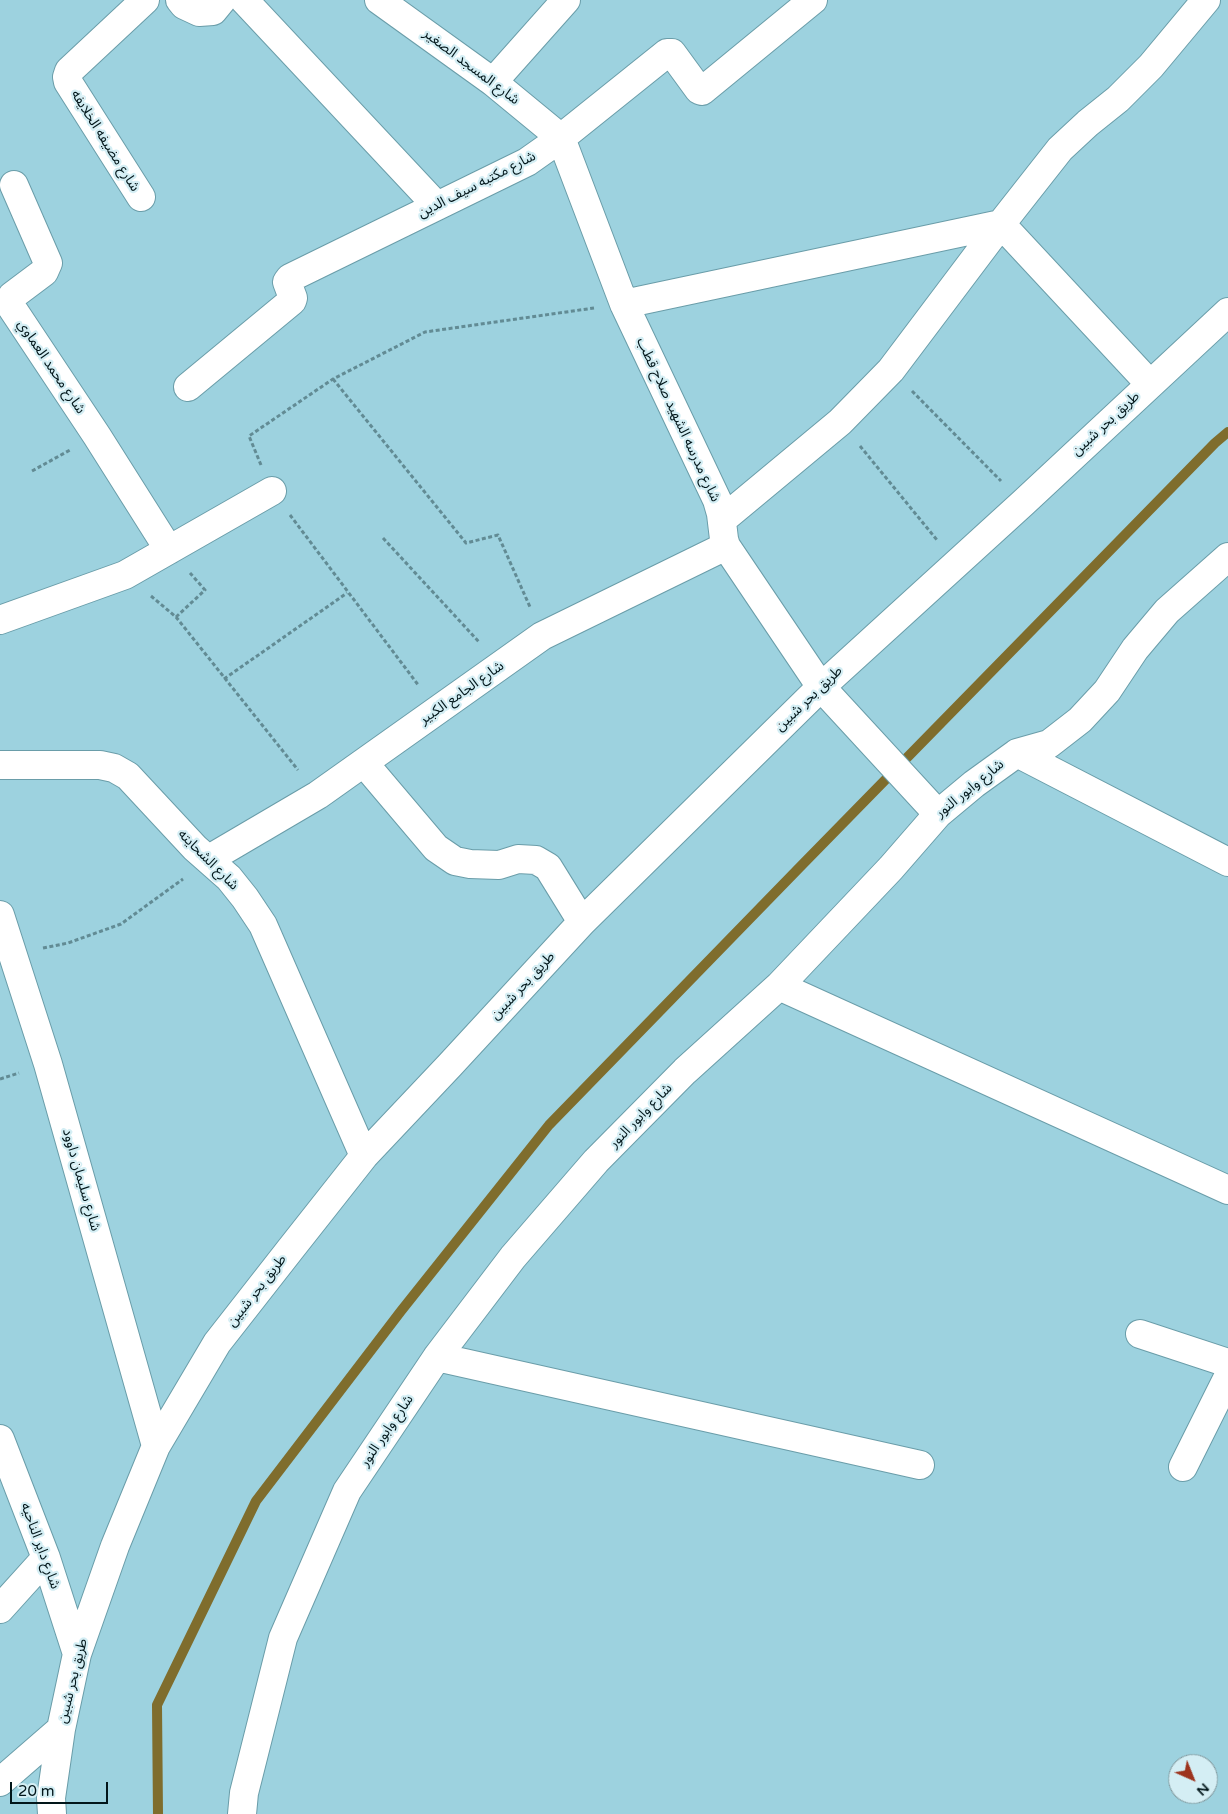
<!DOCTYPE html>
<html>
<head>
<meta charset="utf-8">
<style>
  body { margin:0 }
  #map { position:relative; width:1228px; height:1814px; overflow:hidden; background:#9dd2df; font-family:"Varela Round",sans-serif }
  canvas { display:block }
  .north { position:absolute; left:1168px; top:1754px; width:50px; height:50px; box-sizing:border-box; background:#d4eef4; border:1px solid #80989d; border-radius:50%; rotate:136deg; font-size:14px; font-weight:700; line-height:20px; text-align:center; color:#02161a }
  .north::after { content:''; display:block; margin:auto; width:18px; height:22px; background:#9d341e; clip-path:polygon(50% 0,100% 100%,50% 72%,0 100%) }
  .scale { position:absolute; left:10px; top:1782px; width:98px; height:22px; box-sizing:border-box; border:2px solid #02161a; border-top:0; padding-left:6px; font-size:15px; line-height:18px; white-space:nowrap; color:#02161a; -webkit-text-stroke:4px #d4eef4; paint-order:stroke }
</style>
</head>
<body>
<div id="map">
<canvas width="1228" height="1814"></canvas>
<div class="north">N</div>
<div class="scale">20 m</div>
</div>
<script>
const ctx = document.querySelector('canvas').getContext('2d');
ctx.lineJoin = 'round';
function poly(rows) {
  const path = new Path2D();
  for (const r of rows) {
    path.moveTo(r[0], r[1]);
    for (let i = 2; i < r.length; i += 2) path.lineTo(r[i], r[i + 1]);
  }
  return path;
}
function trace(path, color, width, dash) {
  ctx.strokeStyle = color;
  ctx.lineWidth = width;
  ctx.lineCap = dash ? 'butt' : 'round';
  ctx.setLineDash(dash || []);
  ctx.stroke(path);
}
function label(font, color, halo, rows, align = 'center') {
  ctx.font = font + ' "Varela Round","Noto Sans Arabic",sans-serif';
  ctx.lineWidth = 4.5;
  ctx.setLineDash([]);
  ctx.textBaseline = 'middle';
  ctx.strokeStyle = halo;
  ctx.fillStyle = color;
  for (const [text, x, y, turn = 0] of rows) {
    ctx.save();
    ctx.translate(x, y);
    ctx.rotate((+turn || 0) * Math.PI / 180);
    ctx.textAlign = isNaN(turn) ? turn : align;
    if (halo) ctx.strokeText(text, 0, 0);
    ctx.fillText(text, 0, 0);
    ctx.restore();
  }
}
const stream = poly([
  [158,1814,157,1705,256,1501,401,1311,549,1125,799,868,1215,443,1228,432]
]);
const path = poly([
  [333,379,466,543,498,535,530,607],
  [912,391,1001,481],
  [860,446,937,540],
  [261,465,249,436,333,379,425,332,594,308],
  [32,471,70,450],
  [290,515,419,686],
  [383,538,480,643],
  [151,596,176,617,298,770],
  [176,617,205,590,190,573],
  [224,679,347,593],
  [43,948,68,943,121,924,183,879],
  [0,1079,19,1073]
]);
const street = poly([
  [180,0,184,5,199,12,213,11,222,0],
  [244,0,437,206],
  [379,0,493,82,561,138,624,304,717,500,721,514,724,539,726,546,821,687,938,814],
  [493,82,566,0],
  [14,185,48,263,44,272,12,296,11,304,12,308,97,436,169,550],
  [141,197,68,82,67,77,69,71,145,0],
  [1001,224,1149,383],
  [624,304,1001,224],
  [188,387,292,301,293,298,287,282,290,278,527,162,561,138,667,53,672,53,699,90,702,91,813,0],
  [722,520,840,422,891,370,1001,224,1060,149,1088,123,1118,99,1151,66,1206,0],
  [0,620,125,575,272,491],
  [1017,753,1228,862],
  [364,763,436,848,455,861,470,864,499,865,518,859,536,860,548,867,582,922],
  [0,765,100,765,114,768,128,776,195,848,229,878,245,898,263,925,364,1156],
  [209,859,318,795,542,636,726,546],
  [0,915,48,1064,156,1446],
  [779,986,1228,1190],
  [1140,1334,1228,1363],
  [437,1357,920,1465],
  [0,1439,46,1558,77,1654],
  [1183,1467,1228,1377],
  [0,1609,46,1558],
  [0,1782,61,1729],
  [52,1814,51,1798,61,1729,77,1654,115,1546,156,1446,217,1343,289,1251,364,1156,450,1065,582,922,821,687,1023,503,1228,312],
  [242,1814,244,1793,283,1638,347,1491,437,1357,513,1257,596,1161,685,1071,779,986,891,868,938,814,974,784,1017,753,1049,744,1080,720,1107,691,1135,649,1167,611,1228,557]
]);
const streetNames = [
  ["شارع المسجد الصغير",471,67,37],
  ["شارع مضيفه الخلايفه",105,141,58],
  ["شارع مكتبه سيف الدين",477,185,-27],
  ["شارع محمد العماوي",51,367,56],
  ["شارع مدرسه الشهيد صلاح قطب",678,420,65],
  ["طريق بحر شبين",1106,424,-43],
  ["شارع الجامع الكبير",462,693,-35],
  ["طريق بحر شبين",809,699,-44],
  ["شارع وابور النور",970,789,-39],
  ["شارع الشحايته",208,860,45],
  ["طريق بحر شبين",523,986,-47],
  ["شارع وابور النور",641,1116,-46],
  ["شارع سليمان داوود",81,1180,74],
  ["طريق بحر شبين",257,1291,-52],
  ["شارع وابور النور",387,1431,-56],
  ["شارع داير الناحيه",40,1546,70],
  ["طريق بحر شبين",73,1681,-76]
];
trace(stream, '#7f6d2d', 10);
trace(street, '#6a9da9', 30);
trace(path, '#628b94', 3, [4, 2.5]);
trace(street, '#fff', 28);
label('14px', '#02161a', '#d4eef4', streetNames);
</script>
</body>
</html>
